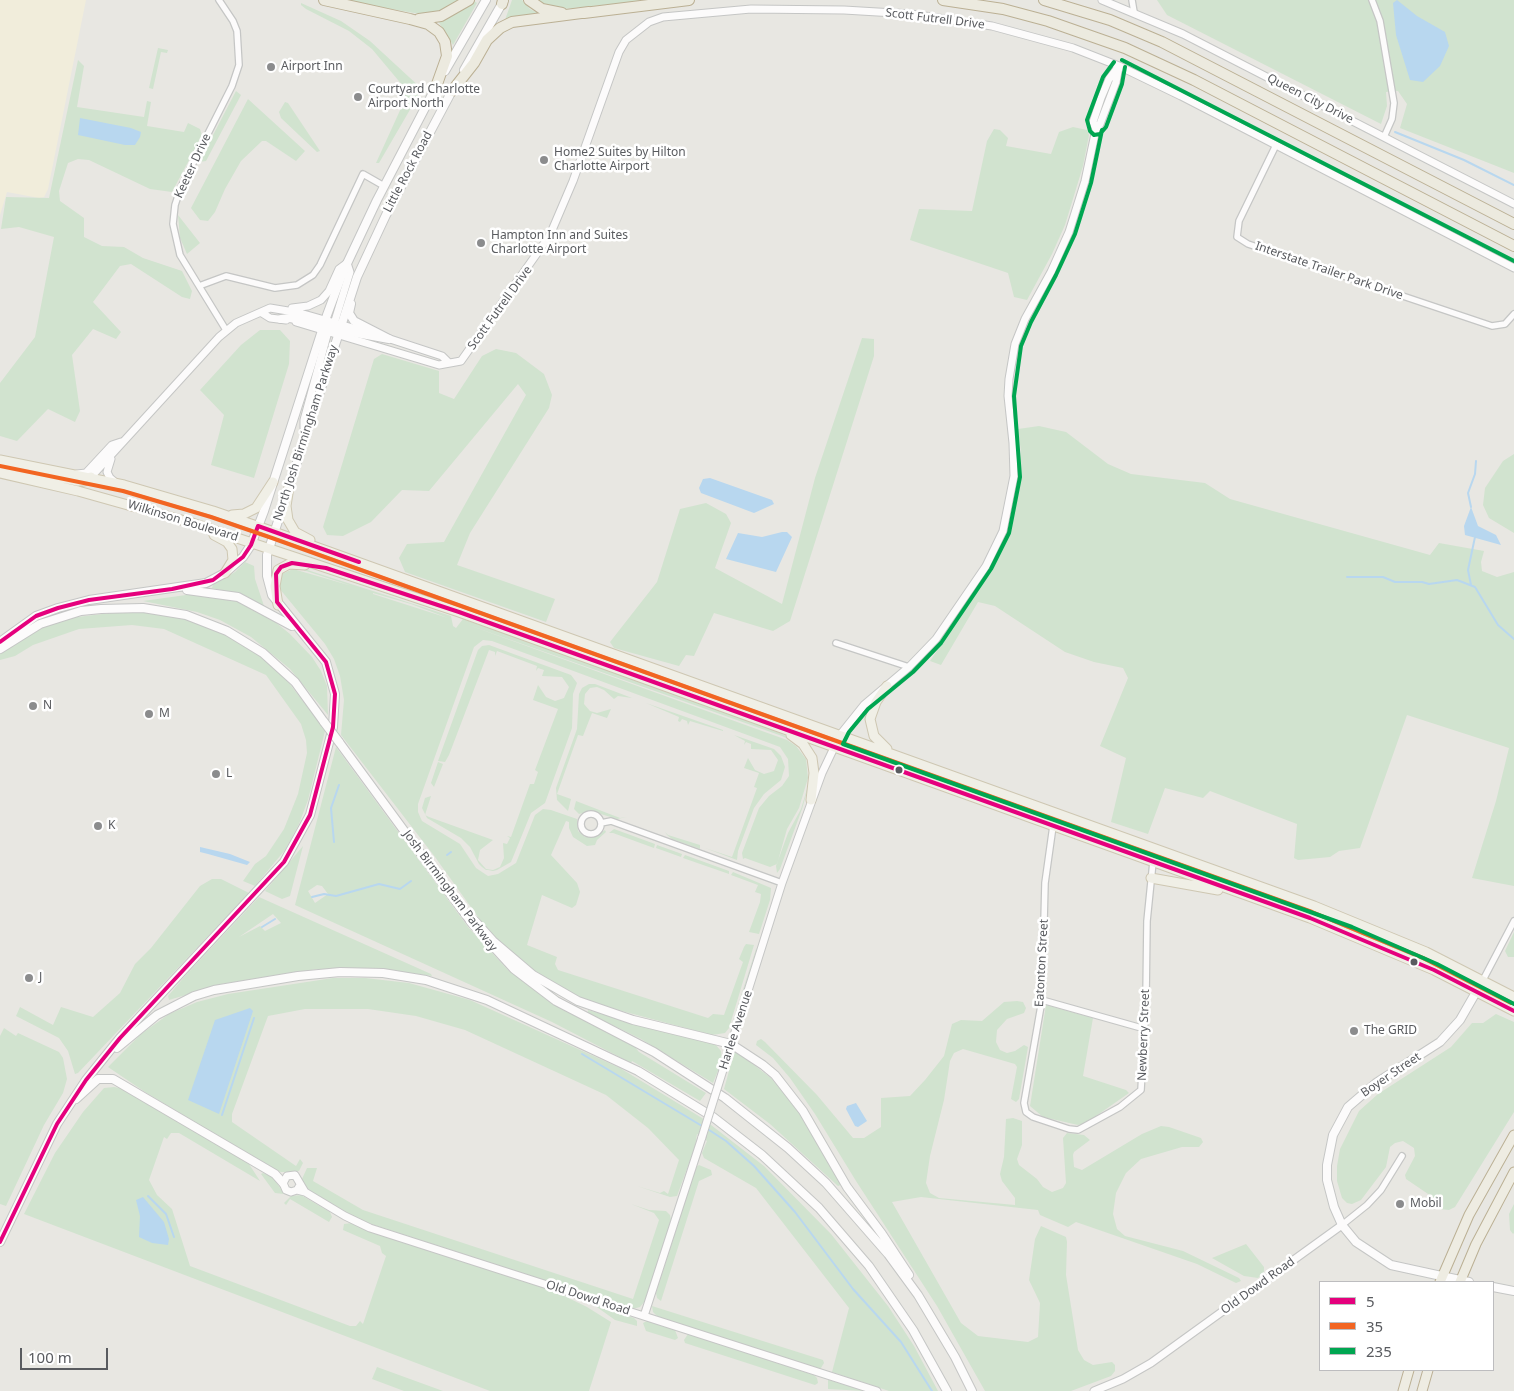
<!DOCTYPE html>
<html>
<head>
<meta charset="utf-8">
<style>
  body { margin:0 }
  #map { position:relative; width:1514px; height:1391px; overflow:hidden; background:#e8e7e2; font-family:"Noto Sans",sans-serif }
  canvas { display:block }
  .legend { position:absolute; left:1319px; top:1281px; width:175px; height:90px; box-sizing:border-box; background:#fff; border:1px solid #bdbdbf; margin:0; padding:6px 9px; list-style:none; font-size:15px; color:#595b5f }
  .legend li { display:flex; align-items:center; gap:10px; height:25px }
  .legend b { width:25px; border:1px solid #bdbdbf }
  .scale { position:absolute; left:20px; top:1348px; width:88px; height:22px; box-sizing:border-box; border:2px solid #595b5f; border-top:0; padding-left:6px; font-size:15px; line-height:18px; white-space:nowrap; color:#595b5f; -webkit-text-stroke:4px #fff; paint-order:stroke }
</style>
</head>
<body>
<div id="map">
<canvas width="1514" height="1391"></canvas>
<ul class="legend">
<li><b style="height:6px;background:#e5007d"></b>5</li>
<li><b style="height:6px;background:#f26522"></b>35</li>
<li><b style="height:6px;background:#00a651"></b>235</li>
</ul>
<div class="scale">100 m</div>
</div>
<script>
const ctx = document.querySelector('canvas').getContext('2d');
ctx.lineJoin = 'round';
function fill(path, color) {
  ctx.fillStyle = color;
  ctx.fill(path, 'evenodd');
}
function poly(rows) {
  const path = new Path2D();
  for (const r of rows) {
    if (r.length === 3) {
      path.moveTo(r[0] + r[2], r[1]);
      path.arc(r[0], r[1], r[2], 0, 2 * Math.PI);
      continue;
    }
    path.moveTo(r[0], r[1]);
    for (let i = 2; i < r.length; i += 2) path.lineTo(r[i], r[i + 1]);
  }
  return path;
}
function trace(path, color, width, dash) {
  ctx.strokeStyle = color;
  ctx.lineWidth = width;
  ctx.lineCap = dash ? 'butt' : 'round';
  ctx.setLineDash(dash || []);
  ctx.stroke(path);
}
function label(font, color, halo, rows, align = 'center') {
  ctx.font = font + ' "Noto Sans",sans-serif';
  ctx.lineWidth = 5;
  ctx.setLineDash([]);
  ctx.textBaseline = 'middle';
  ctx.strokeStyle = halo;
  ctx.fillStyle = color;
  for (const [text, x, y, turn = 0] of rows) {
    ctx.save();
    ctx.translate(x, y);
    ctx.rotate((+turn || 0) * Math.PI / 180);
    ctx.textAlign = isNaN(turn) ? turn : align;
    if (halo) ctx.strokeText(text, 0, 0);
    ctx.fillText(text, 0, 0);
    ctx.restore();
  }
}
const commercial = poly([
  [0,0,86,0,48,189,44,197,39,198,7,192,0,215]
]);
const green = poly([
  [338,0,463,0,443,11,426,15],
  [512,0,522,0,530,9,540,14,505,20],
  [536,0,652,0,563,9,542,4],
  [1157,0,1514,0,1514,173,1400,128,1407,104,1398,91,1386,92,1387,106,1381,124,1167,15],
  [474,1,477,3,453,45,438,21,451,16],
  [301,3,341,21,370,41,422,89,379,163,376,163,402,106,403,86,372,49,349,31,306,9,301,5],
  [158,48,168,50,167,53,161,52,153,89,149,88],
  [78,60,84,66,77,107,144,117,147,101,151,102,147,126,184,132,188,123,200,129,202,136,172,192,150,189,89,160,78,159,68,163,59,191,60,201,84,218,84,237,102,246,124,247,143,258,182,271,192,291,190,299,182,297,131,264,120,266,93,302,121,332,116,339,93,329,72,355,80,411,75,422,48,409,17,441,0,436,0,383,35,337,54,237,19,227,1,229,6,197,49,198],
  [236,91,241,95,206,161,199,162],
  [248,99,305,151,296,161,266,141,262,141,241,161,225,189,215,212,208,221,200,220,191,208],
  [285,102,288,103,320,151,317,152,281,118,279,112],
  [1073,127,1087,130,1089,135,1083,166,1065,225,1052,254,1027,300,1014,297,1008,273,910,240,919,209,972,211,987,141,994,129,1000,130,1008,138,1006,146,1051,154,1059,132],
  [178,215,200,243,187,254,180,238],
  [260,330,280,330,290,341,289,364,254,478,211,465,224,415,200,390,241,345],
  [862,338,874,339,874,356,790,621,773,631,714,613,694,656,686,655,679,666,614,648,610,642,657,582,680,509,706,503,726,514,731,523,715,568,782,604,815,478],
  [496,349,516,353,544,374,552,395,549,408,470,533,457,565,555,599,546,622,405,572,399,558,407,544,444,542,526,395,518,384,429,491,402,490,371,522,343,536,327,535,323,527,374,359,382,354,439,371,439,393,454,399,482,356],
  [1039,426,1066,432,1108,464,1131,474,1205,483,1230,499,1430,555,1439,543,1484,551,1481,562,1482,571,1497,577,1514,572,1514,886,1472,878,1496,801,1509,748,1407,715,1360,848,1339,851,1330,857,1298,860,1294,858,1297,824,1210,791,1203,798,1165,788,1148,834,1111,822,1126,758,1100,746,1128,678,1123,668,1094,662,1065,652,995,606,978,602,941,665,930,661,981,585,1001,548,1012,520,1019,487,1021,452,1018,429],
  [1514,454,1514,533,1489,518,1483,505,1485,488,1503,461],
  [245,562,254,566,255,579,264,606,245,596,212,588,213,585,235,572],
  [298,567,451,616,453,626,456,628,463,619,515,637,766,727,791,738,799,744,804,752,794,742,782,736,463,623,787,740,796,746,806,759,808,778,799,808,787,829,777,864,770,867,745,858,743,859,742,853,759,808,769,796,782,786,789,776,788,759,780,747,492,641,483,640,474,647,418,804,418,812,422,821,460,844,476,868,488,876,498,874,516,863,535,815,543,809,551,810,577,819,578,831,585,837,595,837,605,830,606,832,597,840,595,845,587,846,573,837,569,828,569,822,566,821,551,855,577,883,580,892,576,905,572,908,542,895,527,945,557,957,555,964,558,970,708,1018,713,1014,724,1015,743,962,739,959,744,947,746,944,754,945,729,1028,725,1033,712,1035,588,1002,534,972,488,931,435,857,341,735,344,700,340,676,334,659,325,644,279,588,281,571,284,573,293,569,352,586,297,568,284,568],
  [373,593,411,604,448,618,373,594],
  [193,594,240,600,269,617,290,634,312,657,321,671,327,686,328,715,290,669,251,637,220,620,197,612,143,601],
  [119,612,154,613,186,619,233,637,260,655,282,674,323,727,325,731,308,800,299,824,285,850,255,886,243,881,255,864,266,856,284,829,298,794,307,753,306,740,301,724,266,675,164,629,132,625,79,629,33,645,15,656,0,660,0,654,8,648,41,628,69,618],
  [489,645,571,675,577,683,573,694,572,728,545,803,531,813,511,862,497,870,493,871,488,870,486,870,482,867,479,864,470,847,461,838,427,818,422,808,425,798,431,796,425,815,429,817,493,840,480,850,478,860,486,869,493,870,500,867,504,858,503,843,507,844,510,838,507,836,511,837,530,784,534,784,538,772,535,770,558,709,533,700,538,685,546,697,555,701,564,698,569,687,562,677,542,676,544,670,538,668,536,671,537,666,497,651,495,656,495,652,489,650,449,755,445,762,438,761,478,650,482,646],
  [589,684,595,684,632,698,618,696,614,699,604,690,597,687,590,688,585,694,584,704,590,711,597,713,611,709,607,718,592,713,583,736,578,735,557,794,571,799,568,811,557,800,556,788,577,729,579,694,582,688],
  [646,703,723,730,723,731,690,721,688,725,687,721,682,719,680,722,678,721,679,717],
  [734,735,774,749,781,756,785,767,781,780,764,794,754,808,738,851,737,860,705,848,732,857,757,788,754,787,759,773,744,768,748,758,755,770,764,774,774,771,778,760,771,750,751,749,751,744,746,742,744,745,745,741],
  [336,747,468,927,508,970,551,1003,634,1046,639,1052,706,1093,700,1101,632,1061,631,1063,552,1022,295,905],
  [317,885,322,886,328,894,315,903,308,891],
  [804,753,807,754,811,765,810,781,802,809,780,869,777,873,776,866,788,833,801,809,810,779,810,764],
  [438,762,443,764,434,787,431,783],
  [576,801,620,818,627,817,617,819,591,811,579,814,574,809],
  [614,829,655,844,654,848,613,833,609,833],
  [665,832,668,835,700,845,700,849,672,839,667,835],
  [657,845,682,854,681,857,656,848],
  [303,846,290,896,282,899,265,891],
  [685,855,729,871,729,874,683,858],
  [733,872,771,888,770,900,759,934,749,932,760,902,761,894,755,892,758,885,731,875],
  [212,879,221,879,249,893,78,1073,75,1074,68,1051,59,1038,16,1016,20,1007,53,1025,61,1007,93,1017,120,993,135,964,151,948,200,886],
  [259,897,431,974,432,976,380,969,317,969,222,984,169,1000,168,996,185,976],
  [273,914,281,923,265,931,260,926,239,937],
  [1514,932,1514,957,1508,957,1505,951],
  [757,948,734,1020,732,1024,756,949],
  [333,978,365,978,409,983,470,1000,620,1068,702,1118,764,1166,831,1234,888,1306,914,1346,938,1391,889,1391,832,1372,849,1308,756,1188,704,1158,702,1153,707,1141,697,1134,695,1147,677,1196,670,1197,637,1186,660,1193,664,1191,668,1194,679,1160,648,1128,606,1095,465,1030,416,1016,368,1009,305,1009,268,1016,232,1114,232,1122,296,1166,300,1159,303,1163,299,1171,294,1172,281,1172,274,1170,145,1092,108,1067,141,1034,169,1014,197,1002,228,994],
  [1017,1001,1023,1002,1026,1008,1024,1013,1007,1019,997,1030,996,1042,1000,1050,1007,1053,1015,1051,1024,1045,1028,1047,1019,1099,1016,1102,1011,1099,1017,1067,1015,1064,963,1049,954,1053,950,1061,944,1100,930,1156,926,1183,930,1193,939,1198,1015,1205,1015,1198,1002,1181,1000,1174,1004,1157,1006,1119,1013,1118,1022,1121,1022,1145,1017,1159,1019,1165,1037,1179,1043,1187,1052,1192,1063,1188,1066,1183,1063,1138,1067,1133,1084,1135,1090,1140,1074,1152,1073,1155,1074,1167,1082,1170,1142,1134,1161,1126,1169,1127,1201,1138,1203,1142,1199,1147,1182,1147,1141,1159,1126,1173,1116,1193,1113,1214,1117,1229,1125,1236,1183,1251,1239,1278,1241,1281,1236,1283,1197,1264,1076,1222,1068,1227,1040,1215,1038,1210,921,1197,892,1202,961,1323,978,1336,1028,1342,1038,1337,1040,1303,1029,1280,1035,1239,1041,1226,1066,1237,1067,1242,1066,1275,1078,1350,1084,1360,1093,1365,1112,1362,1115,1365,1115,1371,1111,1376,1071,1391,985,1391,937,1306,856,1181,815,1114,790,1078,773,1058,756,1045,757,1041,761,1039,765,1042,817,1095,853,1138,864,1138,881,1127,881,1098,910,1096,925,1080,944,1056,952,1024,961,1020,982,1021,1004,1002],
  [1046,1005,1093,1018,1083,1076,1126,1090,1129,1093,1086,1123,1078,1125,1043,1117,1030,1106],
  [588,1010,715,1044,721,1051,722,1061,713,1083,641,1039,588,1013],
  [1496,1014,1514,1022,1514,1112,1455,1207,1449,1210,1439,1209,1434,1198,1406,1179,1405,1175,1415,1156,1414,1148,1403,1141,1395,1143,1390,1147,1386,1167,1361,1200,1352,1204,1347,1203,1342,1198,1337,1181,1337,1166,1340,1149,1359,1111,1378,1094,1451,1047,1472,1023,1483,1023],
  [4,1028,16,1036,18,1033,59,1052,63,1058,67,1079,63,1093,44,1125,6,1206,0,1204,0,1036],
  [737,1052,771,1078,795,1106,841,1185,838,1186,770,1124,724,1089,734,1053],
  [114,1087,125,1089,242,1158,249,1164,260,1181,179,1133,171,1133,167,1139,164,1137,149,1180,157,1195,172,1209,190,1266,350,1326,356,1326,360,1321,363,1324,386,1256,382,1253,380,1246,343,1230,344,1224,352,1223,369,1231,554,1291,587,1307,611,1322,589,1391,490,1391,24,1214,55,1153,83,1112,104,1088],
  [699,1165,711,1170,712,1175,699,1181,661,1301,657,1298,656,1293,696,1167],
  [307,1168,317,1168,313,1181,363,1210,633,1299,659,1220,654,1213,631,1204,649,1210,666,1211,670,1215,671,1220,645,1301,640,1307,632,1309,362,1221,312,1192,306,1187,302,1179],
  [263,1173,273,1177,284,1194,275,1193,261,1174],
  [301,1195,330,1212,332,1217,329,1222,290,1199,286,1205,284,1203,291,1196],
  [1514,1204,1514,1233,1513,1234,1510,1230,1509,1214],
  [1246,1244,1264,1267,1264,1272,1258,1278,1244,1276,1212,1258],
  [594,1305,634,1318,637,1321,637,1326,615,1320],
  [652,1306,823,1360,824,1363,821,1368,815,1368,658,1317,653,1312],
  [647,1321,675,1330,678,1338,675,1340,646,1331,643,1323],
  [688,1334,814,1375,817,1378,818,1383,815,1385,685,1343,684,1340],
  [377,1367,443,1391,404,1391,372,1379],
  [828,1380,830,1380,864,1391,828,1389]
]);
const water = poly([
  [1397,0,1417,16,1445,32,1449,46,1440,66,1423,82,1410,80,1396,35,1393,3],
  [80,118,131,128,141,132,140,137,135,145,125,145,78,135],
  [710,478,772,500,774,504,754,513,701,493,699,488,703,479],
  [1471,507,1478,526,1496,535,1501,545,1465,535,1464,526],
  [782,532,787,532,792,537,776,572,726,559,738,533,762,537],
  [200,847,230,854,250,862,247,865,208,854,200,852],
  [250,1008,253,1011,219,1114,188,1100,215,1020],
  [856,1103,867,1121,858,1127,855,1126,846,1109,847,1106],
  [143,1197,164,1222,169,1239,168,1245,152,1243,139,1237,140,1216,136,1200]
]);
const stream = poly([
  [1395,132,1464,160,1514,185],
  [1471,507,1468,493,1475,474,1476,461],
  [1347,577,1383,577,1395,582,1422,582,1429,584,1457,580,1475,587,1498,625,1514,639],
  [1471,585,1468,570,1475,537],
  [334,842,331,808,339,785],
  [447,855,451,852],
  [312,897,324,894,336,896,379,884,400,889,411,881],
  [262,927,275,919],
  [582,1054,702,1126],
  [222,1115,254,1018],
  [706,1128,726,1141,754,1166,795,1212,853,1289,901,1342,932,1391],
  [148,1196,166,1214,174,1237]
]);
const minor = poly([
  [219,0,233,21,237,31,239,65,232,86,181,187,175,205,173,224,180,255,226,330],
  [1132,0,1134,12],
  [1372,0,1380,21,1394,103,1392,119,1384,137],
  [1276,145,1239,221,1237,237,1248,244,1492,326,1505,324,1514,314],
  [199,286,226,276,275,288,297,285,313,275,320,265,363,174,384,186],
  [836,643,909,667],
  [1057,814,1053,826,1045,883,1042,1000,1024,1103,1026,1112,1033,1117,1069,1129,1078,1130,1120,1107,1141,1090,1146,998,1147,921,1153,862,1158,850],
  [591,824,10],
  [601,823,611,821,782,883],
  [1483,980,1514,921],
  [1042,1000,1145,1029],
  [1342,1225,1367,1205,1381,1190,1402,1156]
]);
const tertiary = poly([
  [1102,0,1183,34,1514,204],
  [1119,66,1116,82,1100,124,1096,129,1093,122,1101,98,1109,79,1119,66],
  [292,308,308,306,321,300,329,291,339,269,347,263,350,272,333,327],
  [262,313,270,318,286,320],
  [296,322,439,365,461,361,550,235,573,181,619,52,626,40,649,22,663,17,751,9,844,10,911,14,992,26,1073,48,1119,66,1181,96,1514,268],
  [384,337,442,356,448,362],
  [306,433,304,428,304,420,329,328],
  [111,459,107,472,110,478,116,483],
  [77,474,86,473,112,445,121,442],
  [91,477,219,337,236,323,270,308,300,313,367,332],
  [723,1070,782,883,822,773,840,735,864,705,909,667,936,639,986,566,1003,531,1014,476,1013,443,1008,396,1009,379,1015,344,1025,319,1051,272,1069,232,1085,181,1096,129],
  [300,1185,297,1190,291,1192,286,1190,283,1183,287,1176,295,1175,305,1192],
  [297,1190,305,1192,345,1216,370,1228,877,1391],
  [644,1316,702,1137],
  [1094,1391,1123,1379,1151,1363,1342,1225]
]);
const secondary = poly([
  [464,70,504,0],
  [445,71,486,0],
  [351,304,349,313,354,321,389,339],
  [281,319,290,318,328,325],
  [323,329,329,328,389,339],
  [187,590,238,597,292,626],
  [0,642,36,616,58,608,89,600,206,583,225,573,243,557,251,545,264,511,327,315,343,272,377,200,439,81],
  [0,649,40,624,81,611,101,609,143,608,186,615,227,631,263,653,295,682,324,722],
  [339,742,471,922,514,969,556,1001,654,1052,725,1098,788,1148,826,1183,888,1254,918,1295,955,1357,972,1391],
  [475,921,493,941,533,975,578,1001,633,1020,731,1044,763,1065,775,1075,803,1111,847,1187,882,1234,909,1275],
  [117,1048,157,1015,194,996,214,990,298,976,340,972,383,973,426,980,487,1000,638,1071,713,1117,762,1155,819,1208,869,1266,913,1330,947,1391],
  [76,1099,98,1079,113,1079,275,1174,283,1183],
  [0,1242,57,1124,86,1080,120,1038,284,862,310,815,333,727,335,694,326,662,272,595,267,576,267,555,357,277,386,215,454,87],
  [1469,1282,1391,1265,1356,1242,1342,1225,1334,1207,1327,1180,1327,1165,1333,1135,1348,1107,1376,1083,1440,1042,1460,1020,1483,980],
  [1493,1287,1514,1291]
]);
const primary = poly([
  [0,460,124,485,213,511,274,532,1314,906,1426,952,1514,997],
  [0,466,78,481,84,481,91,477],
  [0,473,78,491,192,523,459,612,1310,918,1434,970,1514,1011],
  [289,487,286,506,288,520,295,532,310,540],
  [232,515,244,514,256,508,273,482],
  [214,535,227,542,232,549,233,560,225,573],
  [278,605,275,586,278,570,289,564,305,565],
  [887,686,876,702,870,719,874,736,887,749],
  [791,735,803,744,812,758,814,773,811,800],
  [1151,878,1218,890]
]);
const trunk = poly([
  [1440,1282,1469,1215,1514,1135],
  [1460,1282,1476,1244,1514,1172],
  [1403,1391,1409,1370],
  [1422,1391,1428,1370]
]);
const motorway = poly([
  [324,0,410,19,428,24,439,32,445,42,447,56,437,84],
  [529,0,542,9,562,13],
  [943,0,1003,9,1048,21,1125,48,1194,80,1514,246],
  [1044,0,1110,20,1162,42,1514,224],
  [502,4,503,0],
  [584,13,689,0],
  [419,19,441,16,469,0],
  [452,91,474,63,487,40,500,28,512,22,589,12]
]);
const tertiaryBridge = poly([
  [702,1137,723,1070]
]);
const secondaryBridge = poly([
  [324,722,339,742]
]);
const bus1 = poly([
  [0,642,36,616,58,608,89,600,172,589,213,580,243,557,251,545,258,526,359,562],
  [0,1242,57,1124,86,1080,120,1038,284,862,310,815,333,727,335,694,326,662,277,602,276,574,281,567,292,563,326,568,459,612,1310,918,1434,970,1514,1011]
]);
const bus2 = poly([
  [0,466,123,491,211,517,272,538,1312,912,1423,958,1511,1003]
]);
const bus3 = poly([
  [1122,60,1514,261],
  [1114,62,1103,77,1087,120,1090,131,1094,135,1100,134,1106,127,1122,84,1125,67],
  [1102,130,1091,183,1075,234,1056,275,1031,322,1021,346,1014,396,1020,477,1009,533,991,569,941,643,913,672,868,709,849,732,843,744,1352,927,1437,964,1514,1004]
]);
const markers = [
  [271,67,5,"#8b8c8d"],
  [358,97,5,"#8b8c8d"],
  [544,160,5,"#8b8c8d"],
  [481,243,5,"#8b8c8d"],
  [33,706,5,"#8b8c8d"],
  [149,714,5,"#8b8c8d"],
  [899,770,4.5,"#595b5f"],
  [216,774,5,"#8b8c8d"],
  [98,826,5,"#8b8c8d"],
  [1414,962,4.5,"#595b5f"],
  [29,978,5,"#8b8c8d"],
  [1354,1031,5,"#8b8c8d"],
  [1400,1204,5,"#8b8c8d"]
];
const streetNames = [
  ["Scott Futrell Drive",935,19,7],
  ["Queen City Drive",1310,99,27],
  ["Keeter Drive",193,166,-65],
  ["Little Rock Road",408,172,-62],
  ["Interstate Trailer Park Drive",1329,271,19],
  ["Scott Futrell Drive",500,308,-54],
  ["North Josh Birmingham Parkway",306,433,-72],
  ["Wilkinson Boulevard",183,521,17],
  ["Josh Birmingham Parkway",450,891,53],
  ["Eatonton Street",1042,963,-87],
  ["Harlee Avenue",736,1030,-72],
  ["Newberry Street",1144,1035,-88],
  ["Boyer Street",1391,1075,-34],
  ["Old Dowd Road",1258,1286,-36],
  ["Old Dowd Road",588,1298,18]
];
const poiNames = [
  ["Airport Inn",281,67],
  ["Courtyard Charlotte",368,90],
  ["Airport North",368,104],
  ["Home2 Suites by Hilton",554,153],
  ["Charlotte Airport",554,167],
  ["Hampton Inn and Suites",491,236],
  ["Charlotte Airport",491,250],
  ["N",43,706],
  ["M",159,714],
  ["L",226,774],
  ["K",108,826],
  ["J",39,978],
  ["The GRID",1364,1031],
  ["Mobil",1410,1204]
];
fill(commercial, '#f1eddb');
fill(green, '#d1e3cf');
fill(water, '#b8d7ef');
trace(stream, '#b8d7ef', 2);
trace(minor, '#c5c6c5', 8);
trace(tertiary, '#c5c6c5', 9);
trace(secondary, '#c5c6c5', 10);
trace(primary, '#cec7b2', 11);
trace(trunk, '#bbb094', 11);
trace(motorway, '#bbb094', 12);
trace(minor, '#fcfbfb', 5.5);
trace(tertiary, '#fcfbfb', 7);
trace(secondary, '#fcfbfb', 8);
trace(primary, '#f0efe6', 9);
trace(trunk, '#eeece2', 9);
trace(motorway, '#eceadf', 10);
trace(tertiaryBridge, '#c5c6c5', 9, []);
trace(secondaryBridge, '#c5c6c5', 10, []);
trace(tertiaryBridge, '#fcfbfb', 7);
trace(secondaryBridge, '#fcfbfb', 8);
trace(bus1, '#e5007d', 4);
trace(bus2, '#f26522', 4);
trace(bus3, '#00a651', 4);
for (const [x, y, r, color] of markers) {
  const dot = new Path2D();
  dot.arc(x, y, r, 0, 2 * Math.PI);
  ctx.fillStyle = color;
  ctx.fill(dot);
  trace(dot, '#fff', 2);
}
label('12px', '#595b5f', '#fff', streetNames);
label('12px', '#595b5f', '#fff', poiNames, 'left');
</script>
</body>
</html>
